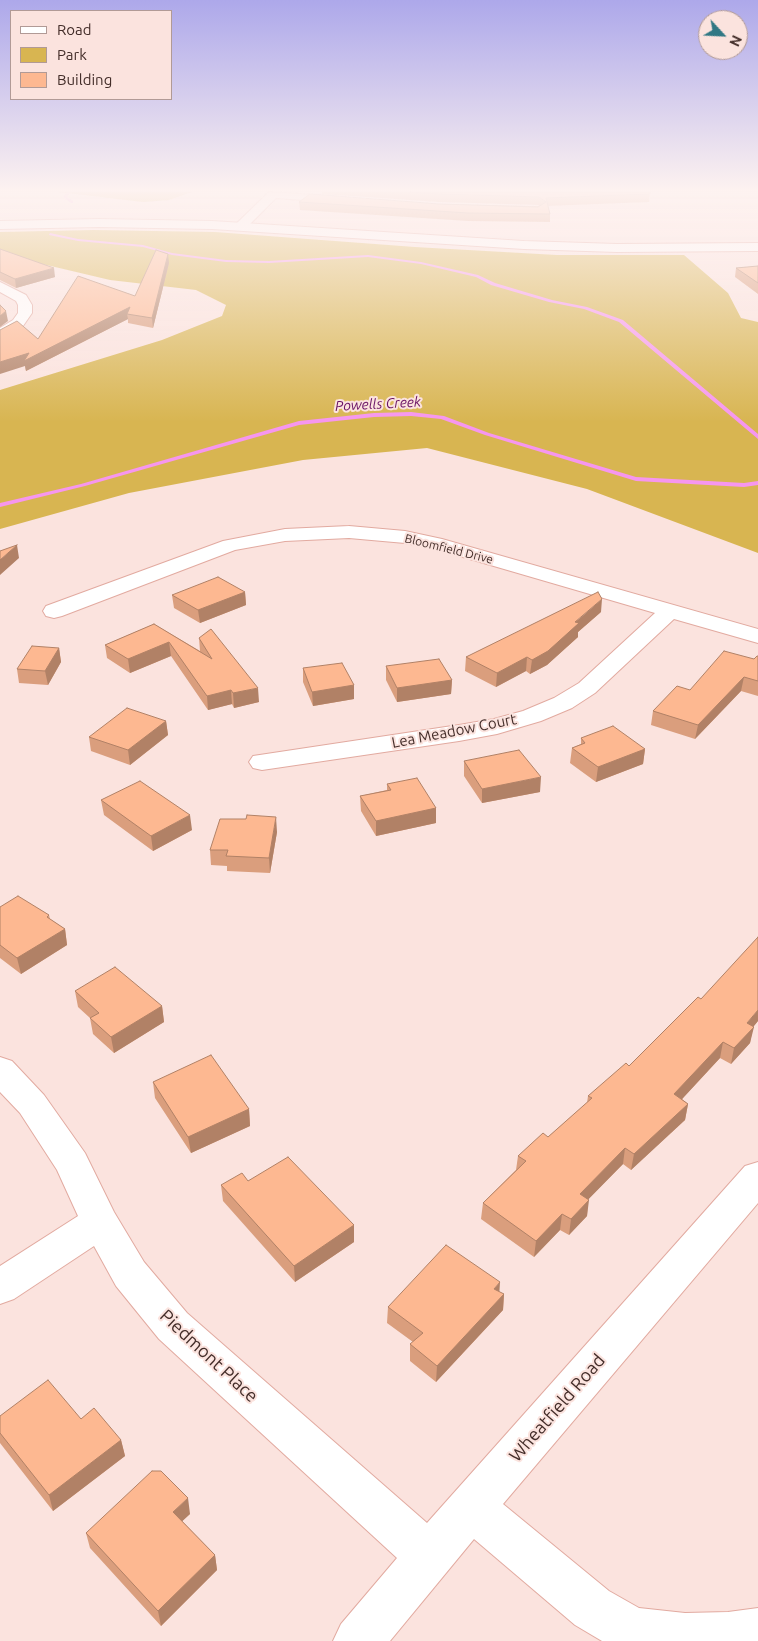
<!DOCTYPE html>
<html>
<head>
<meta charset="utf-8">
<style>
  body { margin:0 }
  #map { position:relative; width:758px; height:1641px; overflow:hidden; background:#fbe3de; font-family:Ubuntu,sans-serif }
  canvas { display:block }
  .legend { position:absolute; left:10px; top:10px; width:162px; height:90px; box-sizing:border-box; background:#fbe3de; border:1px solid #b19a96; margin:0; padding:6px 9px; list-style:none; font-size:15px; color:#432d29 }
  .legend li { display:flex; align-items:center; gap:10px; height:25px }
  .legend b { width:25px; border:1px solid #b19a96 }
  .north { position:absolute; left:698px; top:10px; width:50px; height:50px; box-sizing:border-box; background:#fbe3de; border:1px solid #b19a96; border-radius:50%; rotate:115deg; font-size:14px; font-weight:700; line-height:20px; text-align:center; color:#432d29 }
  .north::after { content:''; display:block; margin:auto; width:18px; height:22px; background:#317884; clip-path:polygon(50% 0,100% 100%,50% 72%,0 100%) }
</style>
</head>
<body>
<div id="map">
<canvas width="758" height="1641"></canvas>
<ul class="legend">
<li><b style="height:6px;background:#fff"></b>Road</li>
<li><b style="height:14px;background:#d8b551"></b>Park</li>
<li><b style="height:14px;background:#fdb891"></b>Building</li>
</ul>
<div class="north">N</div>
</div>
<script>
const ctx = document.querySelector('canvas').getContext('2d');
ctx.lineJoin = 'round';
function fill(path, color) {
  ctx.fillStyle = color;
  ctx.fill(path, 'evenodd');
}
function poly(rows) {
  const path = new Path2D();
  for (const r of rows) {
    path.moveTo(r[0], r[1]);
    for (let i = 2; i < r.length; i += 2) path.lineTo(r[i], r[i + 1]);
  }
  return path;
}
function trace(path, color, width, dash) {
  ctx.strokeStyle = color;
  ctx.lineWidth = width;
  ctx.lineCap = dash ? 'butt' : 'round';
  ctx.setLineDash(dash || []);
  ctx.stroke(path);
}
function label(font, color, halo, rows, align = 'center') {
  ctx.font = font + ' Ubuntu,sans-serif';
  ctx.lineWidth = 4;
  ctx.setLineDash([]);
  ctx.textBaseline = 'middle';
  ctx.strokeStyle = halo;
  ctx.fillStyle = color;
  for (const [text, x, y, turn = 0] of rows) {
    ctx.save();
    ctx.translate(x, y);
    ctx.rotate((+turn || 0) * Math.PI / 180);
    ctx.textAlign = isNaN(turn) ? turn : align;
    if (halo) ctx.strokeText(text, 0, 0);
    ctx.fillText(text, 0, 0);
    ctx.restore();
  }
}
const green = poly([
  [58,192,192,192,169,200,143,202],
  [94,230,215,232,415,247,557,255,684,255,728,293,741,318,758,322,758,553,587,489,427,448,303,460,129,493,0,529,0,390,162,340,222,316,226,305,196,290,110,280,0,254,0,232]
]);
const stream = poly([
  [67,192,71,192,67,197,73,201,73,203,71,203,63,197,67,192],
  [50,233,78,239,143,245,172,253,226,260,269,261,368,255,421,262,478,275,495,283,552,300,587,307,623,320,758,434,758,439,619,322,584,309,549,302,491,285,476,277,421,264,368,257,269,263,226,262,172,255,143,247,78,241,49,235,50,233],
  [411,412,444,416,489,433,636,477,744,483,758,481,758,485,744,487,636,481,485,435,441,419,411,416,374,417,299,425,85,486,0,507,0,503,81,484,299,421,374,413,411,412]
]);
const minor = poly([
  [269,192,345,197,351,200,345,203,276,198,245,229,237,229,235,226,237,223,269,192],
  [0,282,26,295,32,305,32,313,23,326,0,339,0,328,13,320,18,313,18,305,16,301,0,292,0,282],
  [349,526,405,531,442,539,758,629,758,643,674,619,595,693,572,708,541,721,497,734,459,741,262,770,253,768,249,762,253,756,459,725,494,719,523,711,554,698,579,683,655,613,432,548,405,543,349,538,285,541,235,550,62,616,54,618,46,616,43,611,46,606,223,541,285,529,349,526],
  [0,1057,12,1061,44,1095,85,1153,114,1212,144,1262,187,1313,427,1523,745,1166,758,1162,758,1203,503,1504,609,1591,639,1608,685,1613,728,1612,758,1608,758,1641,602,1641,575,1625,474,1539,390,1641,333,1641,341,1624,397,1558,159,1339,116,1286,94,1246,14,1299,0,1304,0,1266,78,1216,57,1170,20,1113,0,1092,0,1057]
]);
const major = poly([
  [99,219,212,221,524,241,617,244,758,243,758,251,617,252,524,249,212,229,99,227,0,229,0,221,99,219]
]);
const wall = poly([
  [322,192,650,192,649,202,548,206,550,214,550,222,468,221,300,210,299,202,439,204,539,206,538,205,439,202,322,194],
  [0,249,55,277,16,288,0,280],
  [169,263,153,328,128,323,128,319,26,371,25,366,38,339,135,296],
  [758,266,758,294,735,277,736,268],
  [245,592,246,605,200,623,174,608,172,595],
  [601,612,578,632,578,637,547,665,530,674,526,671,496,687,465,671,466,657],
  [154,624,200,651,199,638,259,702,234,708,232,704,208,710,171,656,130,673,107,658,105,645],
  [59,648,61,662,48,685,19,683,17,669],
  [758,656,758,696,741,691,695,739,651,725,653,711,754,659],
  [386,666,452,680,451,694,397,702,386,680],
  [303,668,354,685,354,699,313,706,303,682],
  [166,721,168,735,130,765,91,751,89,737],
  [581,738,645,749,643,764,596,782,570,763,572,748,581,744],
  [464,761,540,792,482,803,464,776],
  [387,784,436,808,436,823,376,836,361,811,360,796,387,790],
  [101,800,192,830,153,851,104,815],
  [277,832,270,873,227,871,227,866,211,865,210,850],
  [0,907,49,915,50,919,65,929,67,945,21,974,0,958],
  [75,991,162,1006,164,1022,114,1053,93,1034,90,1018,78,1007],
  [758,1021,753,1027,750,1043,731,1064,720,1058,682,1099,688,1104,685,1120,631,1170,623,1164,588,1199,587,1216,569,1235,560,1230,534,1257,481,1219,483,1203,516,1170,518,1156,548,1137,587,1103,588,1096,629,1066],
  [153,1082,249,1109,250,1126,191,1153,155,1098],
  [248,1181,354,1225,354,1242,295,1282,223,1201,221,1185],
  [499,1292,504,1294,503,1310,436,1382,410,1361,410,1344,413,1342,387,1323,388,1307],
  [0,1416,81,1419,121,1440,125,1456,53,1511,0,1443],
  [190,1514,182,1521,215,1555,217,1570,161,1626,90,1548,86,1533]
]);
const shadedWall = poly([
  [168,254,169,263,153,328,152,318],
  [54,268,55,277,16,288,15,279],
  [130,307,127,314,128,319,26,371,25,366,0,374,0,362],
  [6,311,8,321,0,327,0,316],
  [17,545,19,558,0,575,0,560],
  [245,592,246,605,200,623,198,610],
  [602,599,601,612,578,632,578,637,547,665,530,674,532,660],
  [169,642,171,656,130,673,128,659],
  [59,648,61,662,48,685,45,671],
  [527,657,526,671,496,687,497,673],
  [744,677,741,691,695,739,698,725],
  [452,680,451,694,397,702,397,688],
  [354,685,354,699,313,706,312,692],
  [258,688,259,702,234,708,233,693],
  [231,690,232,704,208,710,207,696],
  [166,721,168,735,130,765,128,750],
  [645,749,643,764,596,782,598,767],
  [541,777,540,792,482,803,482,789],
  [436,808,436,823,376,836,376,821],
  [190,815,192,830,153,851,151,836],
  [276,817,277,832,270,873,269,858],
  [65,929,67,945,21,974,17,958],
  [162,1006,164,1022,114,1053,111,1037],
  [758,1010,758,1021,749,1032,754,1027,750,1043,731,1064,734,1048,747,1023],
  [723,1042,720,1058,671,1111,674,1094],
  [688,1104,685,1120,631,1170,634,1154],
  [249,1109,250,1126,191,1153,188,1137],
  [625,1148,623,1164,578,1210,580,1194],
  [589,1200,587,1216,569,1235,571,1219],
  [562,1214,560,1230,534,1257,536,1241],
  [354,1225,354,1242,295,1282,294,1266],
  [500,1282,499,1298,494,1289],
  [504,1294,503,1310,436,1382,437,1366],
  [121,1440,125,1456,53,1511,49,1495],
  [188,1498,190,1514,176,1527,173,1512],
  [215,1555,217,1570,161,1626,158,1611]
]);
const building = poly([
  [410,192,650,192,650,194,546,198,550,214,468,213,299,202,310,194,439,204,538,207,546,202,539,197,439,194,410,192],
  [0,249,54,268,15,279,0,272,0,249],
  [156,250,168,254,152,318,127,314,130,307,24,361,29,353,0,362,0,330,17,321,38,339,78,276,135,296,156,250],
  [758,266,758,283,736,268,758,266],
  [0,305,6,311,0,316,0,305],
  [17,545,0,560,0,551,17,545],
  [218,577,245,592,198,610,172,595,218,577],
  [598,592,602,599,575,622,579,623,548,651,532,660,527,657,497,673,466,657,598,592],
  [154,624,212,659,199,638,211,629,258,688,233,693,231,690,207,696,169,642,128,659,105,645,154,624],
  [32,646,59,648,45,671,17,669,32,646],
  [724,651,754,659,757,656,758,656,758,681,744,677,698,725,653,711,677,686,690,690,724,651],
  [439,659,452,680,397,688,386,666,439,659],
  [342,663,354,685,312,692,303,668,342,663],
  [127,708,166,721,128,750,89,737,127,708],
  [613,726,645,749,598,767,572,748,585,743,581,738,613,726],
  [519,750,541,777,482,789,464,761,519,750],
  [417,778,436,808,376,821,360,796,391,790,387,784,417,778],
  [140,781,190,815,151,836,101,800,140,781],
  [247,815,276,817,269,858,226,856,228,850,210,850,220,819,246,819,247,815],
  [18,896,49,915,47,917,65,929,17,958,0,945,0,907,18,896],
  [758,937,758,1010,747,1023,754,1027,734,1048,723,1042,674,1094,688,1104,634,1154,625,1148,580,1194,589,1200,571,1219,562,1214,536,1241,483,1203,526,1161,518,1156,543,1133,548,1137,592,1098,588,1096,626,1063,629,1066,698,997,701,999,758,937],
  [115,967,162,1006,111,1037,90,1018,99,1013,75,991,115,967],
  [211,1055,249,1109,188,1137,153,1082,211,1055],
  [288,1157,354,1225,294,1266,221,1185,242,1173,248,1181,288,1157],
  [446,1245,500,1282,494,1289,504,1294,437,1366,410,1344,423,1333,388,1307,446,1245],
  [48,1380,81,1419,94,1408,121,1440,49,1495,0,1433,0,1416,48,1380],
  [152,1471,161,1471,188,1498,173,1512,215,1555,158,1611,86,1533,152,1471]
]);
const farStreetnames = [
  ["Bloomfield Drive",449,549,14]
];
const farWaternames = [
  ["Powells Creek",378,404,-3]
];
const streetNames = [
  ["Lea Meadow Court",454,731,-11]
];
const nearStreetnames = [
  ["Piedmont Place",209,1356,43],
  ["Wheatfield Road",557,1408,-49]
];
fill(green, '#d8b551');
fill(stream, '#f696ee');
trace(minor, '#e2aaa0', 2);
trace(major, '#e2aaa0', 2);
fill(minor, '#fff');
fill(major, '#fff');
fill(wall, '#da9e7d');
fill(shadedWall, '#b18166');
fill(building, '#fdb891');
trace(building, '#b18166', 1);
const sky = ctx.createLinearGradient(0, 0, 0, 422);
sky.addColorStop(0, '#ada8ea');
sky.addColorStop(0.45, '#fdf2f0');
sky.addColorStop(1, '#fdf2f000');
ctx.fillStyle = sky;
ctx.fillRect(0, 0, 758, 422);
label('12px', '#432d29', '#fbe3de', farStreetnames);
label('italic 14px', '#691265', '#fbe3de', farWaternames);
label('15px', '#432d29', '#fbe3de', streetNames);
label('18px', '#432d29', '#fbe3de', nearStreetnames);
</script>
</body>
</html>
